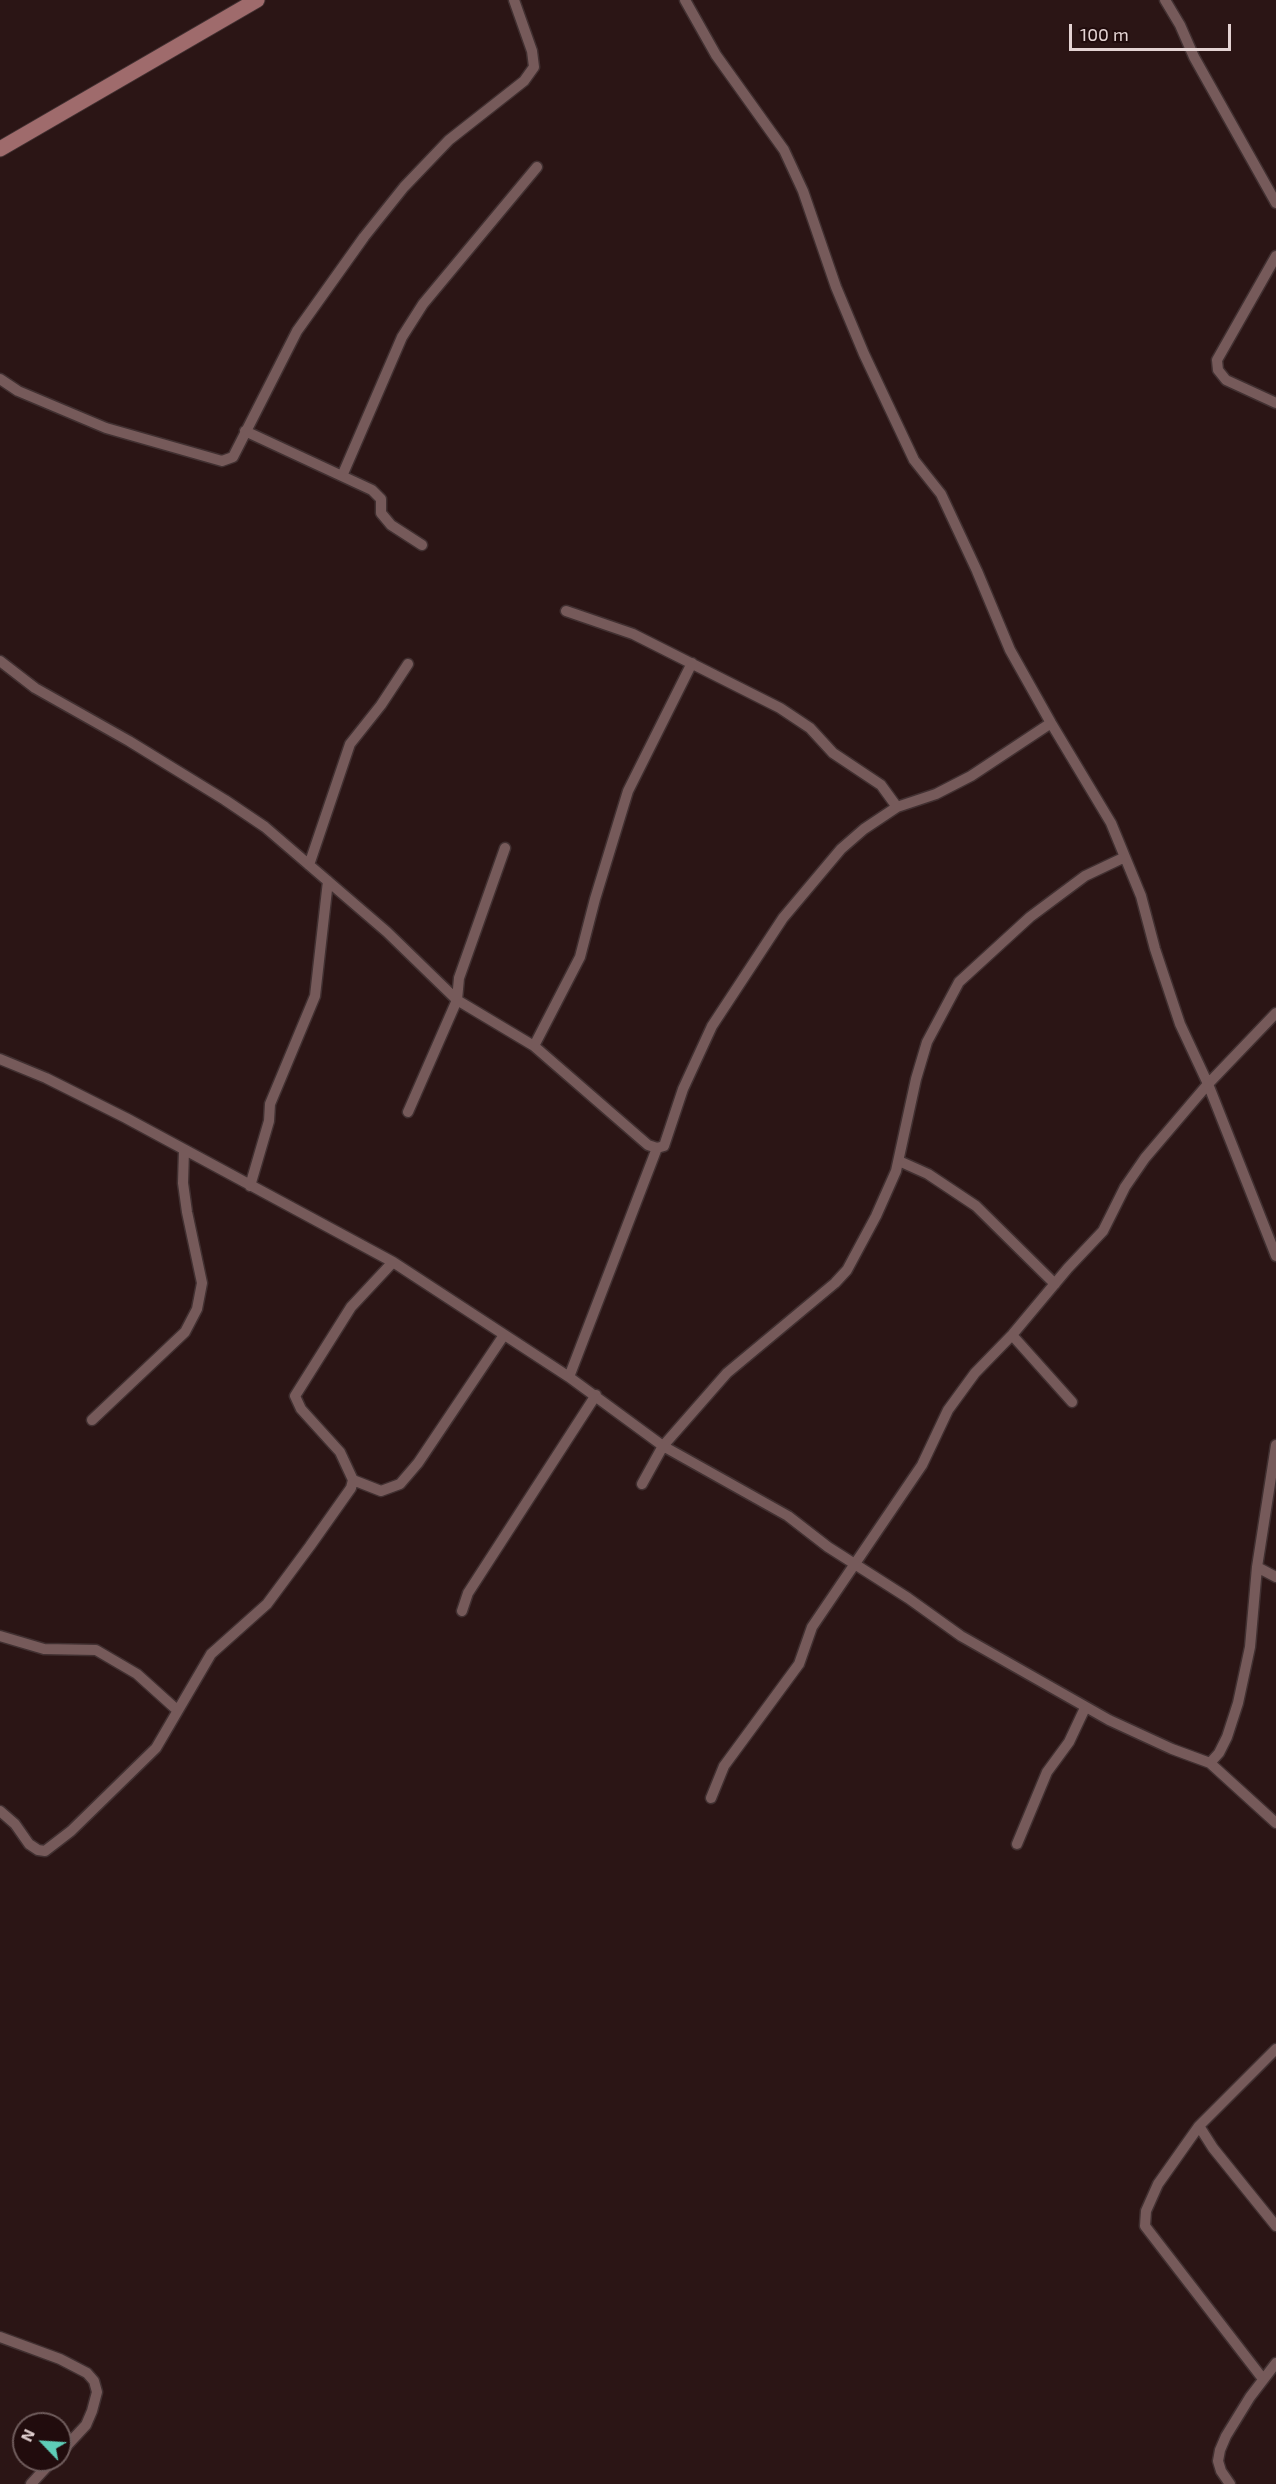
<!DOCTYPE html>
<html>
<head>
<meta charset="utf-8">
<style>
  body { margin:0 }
  #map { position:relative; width:1276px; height:2484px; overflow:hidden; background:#2b1515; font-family:"Exo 2",sans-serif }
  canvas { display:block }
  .north { position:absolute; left:12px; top:2412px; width:60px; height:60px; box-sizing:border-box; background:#210c0d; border:2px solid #6f5c5c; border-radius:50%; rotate:295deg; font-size:16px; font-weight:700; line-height:24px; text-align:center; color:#e4d3d3 }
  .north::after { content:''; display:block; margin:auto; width:21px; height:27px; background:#5eceb8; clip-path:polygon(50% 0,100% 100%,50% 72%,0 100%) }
  .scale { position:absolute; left:1069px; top:24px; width:162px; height:27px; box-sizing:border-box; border:3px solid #e4d3d3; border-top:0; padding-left:8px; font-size:18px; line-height:21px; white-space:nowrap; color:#e4d3d3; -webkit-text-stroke:4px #210c0d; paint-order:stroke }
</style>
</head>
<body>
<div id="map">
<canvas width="1276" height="2484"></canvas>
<div class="north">N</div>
<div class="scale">100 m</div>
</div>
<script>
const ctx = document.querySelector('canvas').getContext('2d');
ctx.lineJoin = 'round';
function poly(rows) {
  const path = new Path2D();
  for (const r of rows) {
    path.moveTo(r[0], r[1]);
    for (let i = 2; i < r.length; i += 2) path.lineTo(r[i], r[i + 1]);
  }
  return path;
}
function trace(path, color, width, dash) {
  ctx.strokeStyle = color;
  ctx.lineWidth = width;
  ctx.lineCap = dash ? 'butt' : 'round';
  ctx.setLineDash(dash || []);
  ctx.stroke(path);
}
const street = poly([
  [685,0,716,55,784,150,803,191,836,287,864,354,914,460,941,494,977,571,1010,650,1051,723,1111,823,1141,896,1155,949,1180,1024,1208,1084,1276,1256],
  [1165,0,1180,25,1194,57,1276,203],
  [1276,256,1217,360,1218,370,1226,380,1276,403],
  [0,379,18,391,106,428,222,461,233,457,297,331,364,237,404,187,449,140,524,81,534,67,532,51,514,0],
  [245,431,372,490,381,499,381,513,391,525,422,545],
  [342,476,402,337,423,304,537,167],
  [566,611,633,634,780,708,810,728,833,753,881,785,897,807],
  [0,661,35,688,129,741,225,800,265,827,387,932,457,1000,534,1046,648,1145,657,1148,664,1146,683,1089,712,1026,783,918,841,849,864,829,897,807,936,794,971,776,1051,723],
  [309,865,350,744,381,705,408,664],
  [534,1046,580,957,595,899,628,791,692,663],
  [0,1059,46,1078,126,1118,393,1262,569,1377,663,1446,788,1516,828,1547,908,1598,961,1636,1109,1720,1172,1749,1210,1763,1276,1823],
  [408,1112,457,1000,459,978,505,848],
  [899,1161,928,1174,976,1206,1055,1284],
  [250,1186,269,1121,270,1104,315,996,328,881],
  [1012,1335,1072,1402],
  [569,1377,657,1148],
  [92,1420,185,1332,197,1309,202,1283,187,1212,183,1183,184,1150],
  [353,1480,381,1491,400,1484,418,1463,504,1335],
  [642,1484,663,1446,727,1373,835,1283,847,1270,876,1216,896,1171,916,1079,927,1042,959,982,1030,917,1085,876,1125,857],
  [1257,1567,1276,1577],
  [462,1611,468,1593,596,1395],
  [0,1636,44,1649,96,1650,137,1674,177,1710],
  [1210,1763,1219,1753,1227,1737,1238,1703,1250,1647,1257,1567,1276,1445],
  [711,1798,724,1766,799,1664,812,1627,922,1465,948,1410,975,1373,1012,1335,1068,1268,1103,1231,1125,1187,1145,1158,1208,1084,1276,1013],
  [0,1811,15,1824,29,1844,38,1850,45,1851,71,1831,156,1748,211,1654,267,1604,310,1546,351,1488,353,1480,340,1452,301,1409,295,1396,351,1307,393,1262],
  [1017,1844,1047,1772,1069,1742,1085,1708],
  [1276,2049,1199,2126,1213,2148,1276,2226],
  [1199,2126,1158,2184,1146,2211,1145,2226,1263,2379],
  [0,2337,60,2359,87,2373,94,2381,97,2392,92,2411,86,2425,60,2453],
  [31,2484,53,2460],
  [1230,2484,1221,2471,1218,2461,1220,2450,1226,2436,1250,2397,1276,2363]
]);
const secondary = poly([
  [0,149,257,0]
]);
trace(street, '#413031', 13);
trace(secondary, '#413031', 17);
trace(street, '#765a5a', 10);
trace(secondary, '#9f6b6c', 15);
</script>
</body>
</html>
